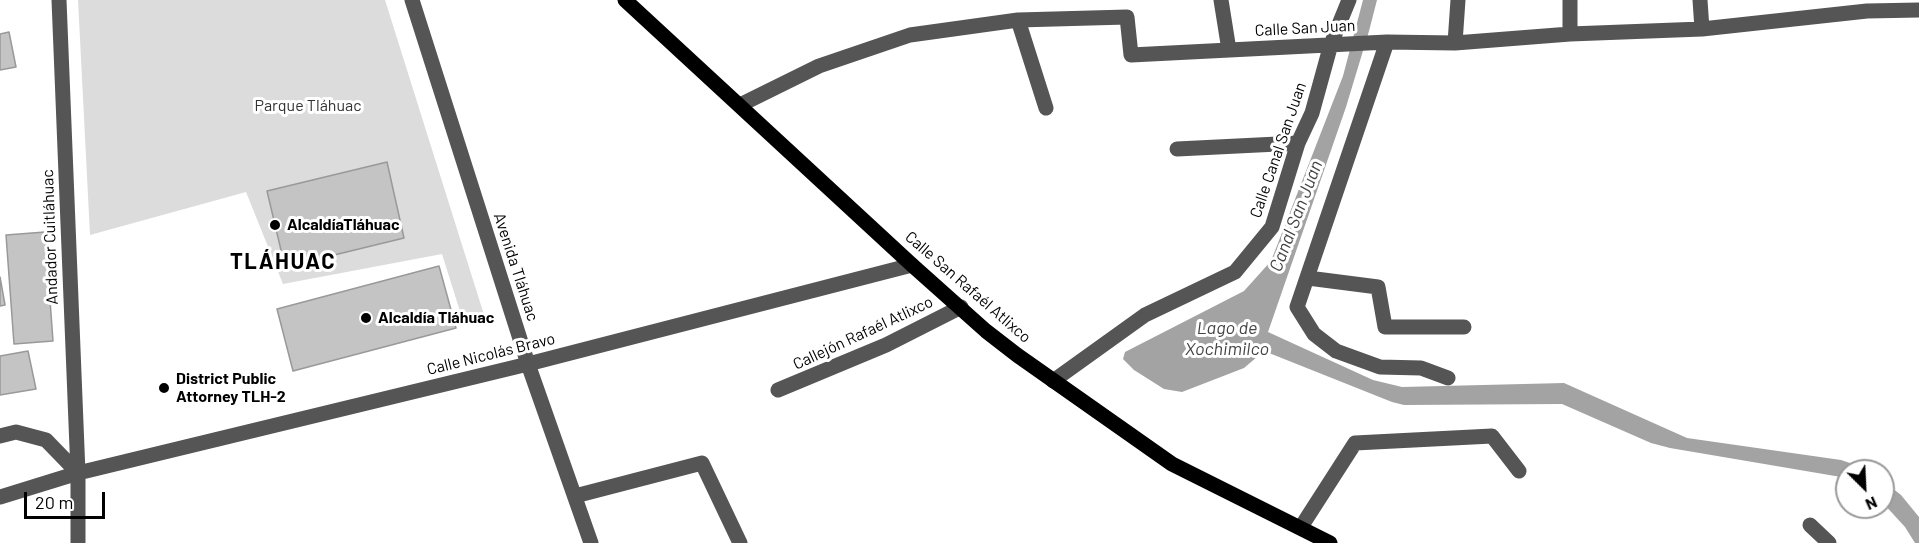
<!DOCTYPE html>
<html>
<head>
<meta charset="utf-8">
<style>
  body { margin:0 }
  #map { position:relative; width:1919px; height:543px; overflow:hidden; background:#fff; font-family:Barlow,sans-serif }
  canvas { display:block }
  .north { position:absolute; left:1835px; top:459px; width:60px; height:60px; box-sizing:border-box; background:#fff; border:2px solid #999; border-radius:50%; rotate:156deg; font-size:16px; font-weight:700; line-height:24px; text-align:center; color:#000 }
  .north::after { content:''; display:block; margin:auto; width:21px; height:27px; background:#000; clip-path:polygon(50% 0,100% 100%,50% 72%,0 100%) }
  .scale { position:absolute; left:24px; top:492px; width:81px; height:27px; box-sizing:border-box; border:3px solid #000; border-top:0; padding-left:8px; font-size:18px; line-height:21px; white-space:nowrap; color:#000; -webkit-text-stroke:4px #fff; paint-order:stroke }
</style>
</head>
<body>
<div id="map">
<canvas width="1919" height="543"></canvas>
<div class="north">N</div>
<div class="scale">20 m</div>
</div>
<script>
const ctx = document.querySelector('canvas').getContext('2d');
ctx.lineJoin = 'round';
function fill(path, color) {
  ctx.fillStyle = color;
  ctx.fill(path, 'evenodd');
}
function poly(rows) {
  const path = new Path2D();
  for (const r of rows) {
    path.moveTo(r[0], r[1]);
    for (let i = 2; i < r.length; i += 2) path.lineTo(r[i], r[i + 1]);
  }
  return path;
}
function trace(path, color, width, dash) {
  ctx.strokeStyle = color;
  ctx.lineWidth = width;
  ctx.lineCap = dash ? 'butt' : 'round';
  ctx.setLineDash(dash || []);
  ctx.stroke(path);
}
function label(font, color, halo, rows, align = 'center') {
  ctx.font = font + ' Barlow,sans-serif';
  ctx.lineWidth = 6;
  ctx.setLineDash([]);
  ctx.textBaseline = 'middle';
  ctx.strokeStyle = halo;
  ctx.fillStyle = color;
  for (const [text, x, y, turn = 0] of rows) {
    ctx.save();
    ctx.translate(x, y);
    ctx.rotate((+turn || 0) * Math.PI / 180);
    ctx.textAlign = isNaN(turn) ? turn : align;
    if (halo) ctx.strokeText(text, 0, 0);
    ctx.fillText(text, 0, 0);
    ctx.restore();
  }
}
const green = poly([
  [78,0,385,0,485,318,464,324,442,254,283,284,246,192,90,235]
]);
const water = poly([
  [1363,0,1377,0,1369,31,1346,107,1268,332,1373,380,1402,387,1564,383,1687,438,1841,460,1862,467,1869,471,1847,471,1847,479,1841,477,1670,448,1651,443,1562,404,1404,405,1392,402,1264,351,1244,368,1182,392,1164,389,1134,370,1123,359,1125,352,1244,291,1271,261,1343,76],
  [1883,481,1901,495,1919,517,1919,543,1915,543,1905,527,1883,503]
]);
const building = poly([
  [9,32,16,67,0,70,0,34,9,32],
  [387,162,404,238,285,267,267,191,387,162],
  [45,232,53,341,14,344,6,235,45,232],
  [439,266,456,328,293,371,277,309,439,266],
  [0,277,5,305,0,306,0,277],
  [28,351,36,389,0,395,0,356,28,351]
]);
const minor = poly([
  [59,0,78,473,78,543],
  [412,0,528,364,591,543],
  [1221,0,1229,50],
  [1700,0,1702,29],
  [1018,20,1046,108],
  [1570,34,1570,0],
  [1387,42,1297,307,1314,334,1336,351,1380,367,1421,368,1448,378],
  [1455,43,1458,0],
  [740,105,819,66,910,35,1018,20,1127,17,1131,55,1387,42,1455,43,1570,34,1702,29,1867,11,1919,10],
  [1177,149,1298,143],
  [1308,278,1378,287,1385,327,1464,327],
  [1053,381,1145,315,1235,272,1272,227,1298,143,1312,113,1331,44,1349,0],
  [778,390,886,345,961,307],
  [0,436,16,432,46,440,78,473],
  [575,496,702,463,740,543],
  [0,497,78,473,528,364,912,265],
  [1810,525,1829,543],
  [1301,527,1355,443,1492,436,1519,471]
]);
const major = poly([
  [625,0,912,265,986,331,1017,355,1172,464,1330,543]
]);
const markers = [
  [275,225,6,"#000"],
  [366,318,6,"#000"],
  [164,388,6,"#000"]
];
const streetNames = [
  ["Calle San Juan",1305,28,-3],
  ["Calle Canal San Juan",1278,150,-71],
  ["Andador Cuitláhuac",50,237,-92],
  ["Avenida Tláhuac",516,267,72],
  ["Calle San Rafaél Atlixco",968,287,41],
  ["Callejón Rafaél Atlixco",863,333,-25],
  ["Calle Nicolás Bravo",491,354,-14]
];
const parkNames = [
  ["Parque Tláhuac",308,106]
];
const poiNames = [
  ["AlcaldíaTláhuac",287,225],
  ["Alcaldía Tláhuac",378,318],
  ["District Public",176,379],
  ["Attorney TLH-2",176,397]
];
const waterNames = [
  ["Canal San Juan",1296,216,-69],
  ["Lago de",1227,328],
  ["Xochimilco",1227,349]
];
const districtNames = [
  ["TLÁHUAC",283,262]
];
fill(green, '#dcdcdc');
fill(water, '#a3a3a3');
fill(building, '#c4c4c4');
trace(building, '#999', 1.5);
trace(minor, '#555', 15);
trace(major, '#000', 15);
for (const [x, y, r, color] of markers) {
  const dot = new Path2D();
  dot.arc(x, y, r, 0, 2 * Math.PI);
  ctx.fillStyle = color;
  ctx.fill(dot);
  trace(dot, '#fff', 2);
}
label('16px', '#000', '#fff', streetNames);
label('16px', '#333', '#fff', parkNames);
label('bold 16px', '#000', '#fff', poiNames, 'left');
label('italic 18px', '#444', '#fff', waterNames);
ctx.letterSpacing = '1.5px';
label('bold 22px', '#000', '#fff', districtNames);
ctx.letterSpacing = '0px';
</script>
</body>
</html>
